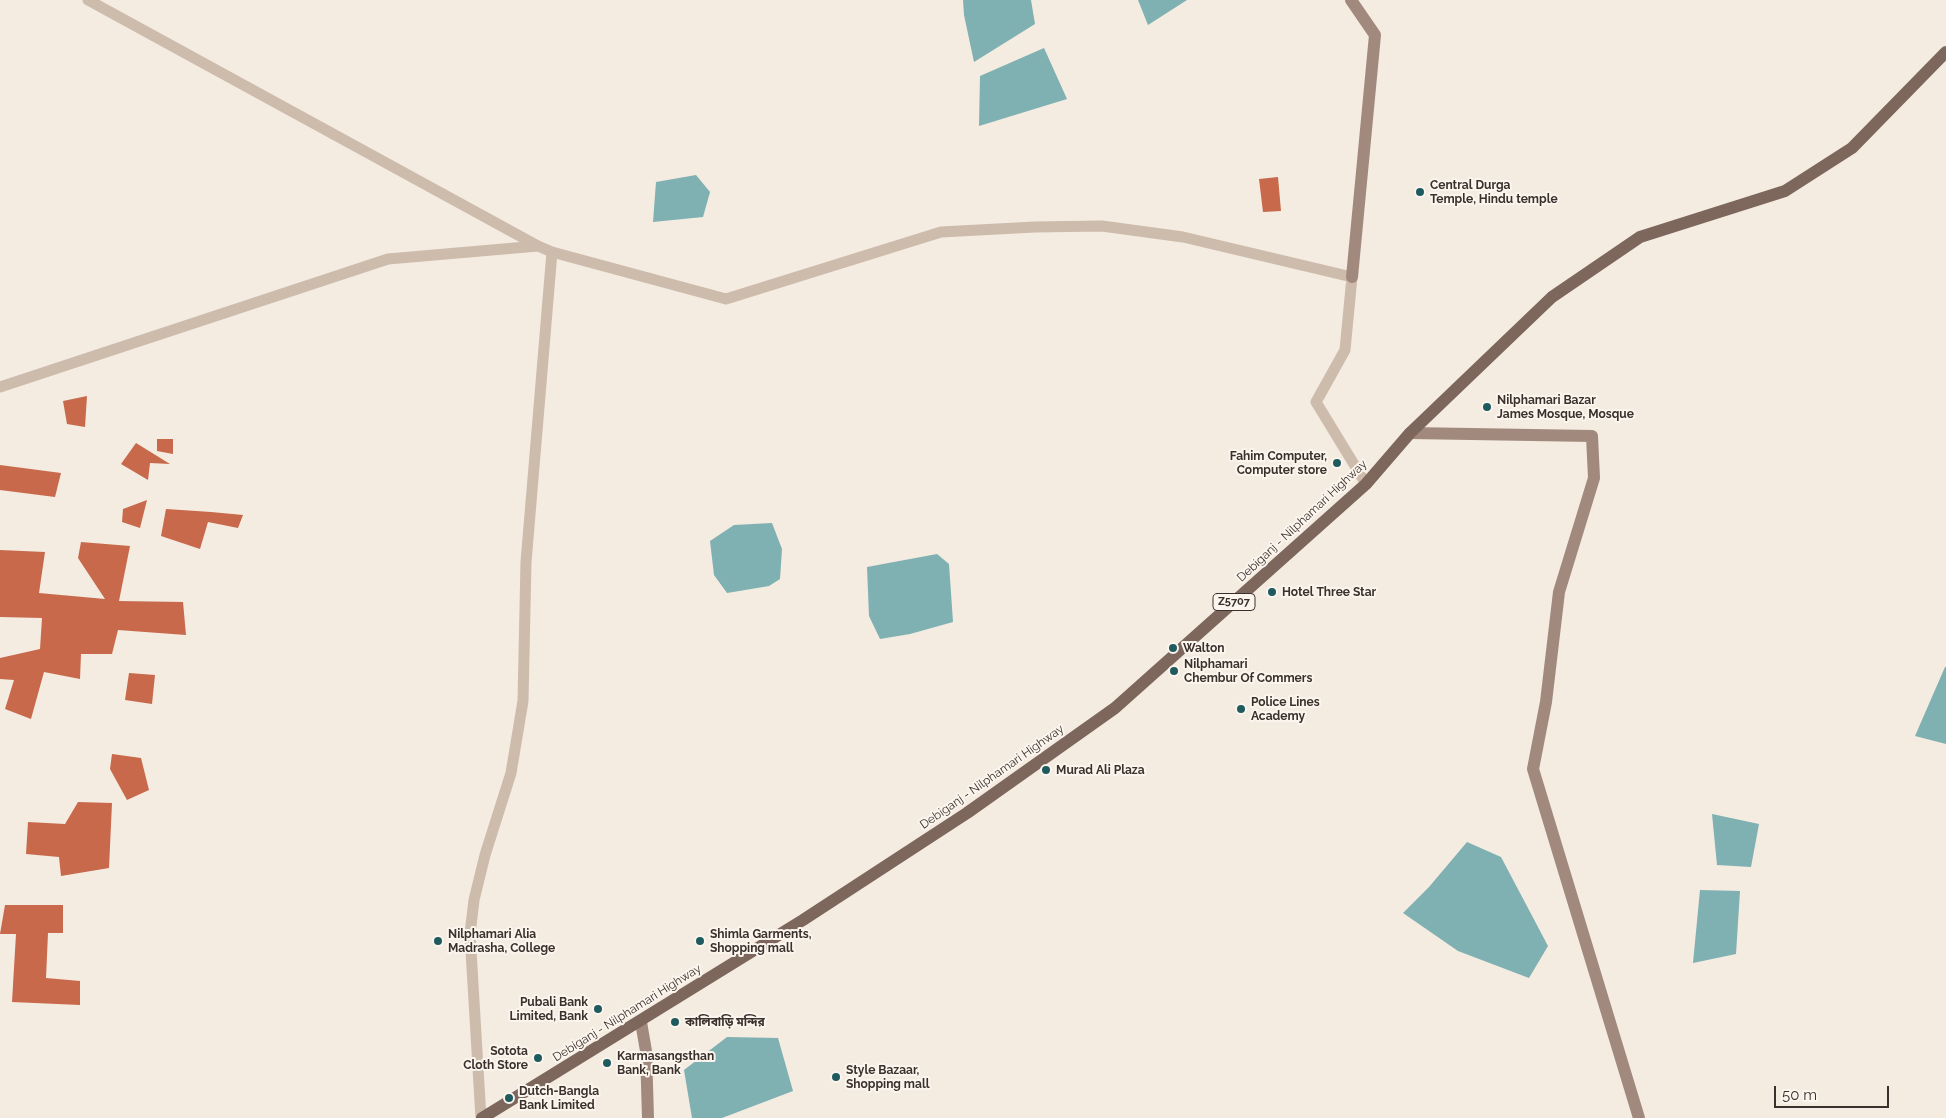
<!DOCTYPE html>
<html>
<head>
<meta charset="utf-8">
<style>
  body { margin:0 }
  #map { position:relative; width:1946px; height:1118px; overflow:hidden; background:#f4ebe1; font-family:Raleway,sans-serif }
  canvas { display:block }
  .scale { position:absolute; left:1774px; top:1086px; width:115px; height:22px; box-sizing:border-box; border:2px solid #3b302b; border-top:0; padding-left:6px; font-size:15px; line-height:18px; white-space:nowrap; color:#3b302b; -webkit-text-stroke:4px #fbf5ee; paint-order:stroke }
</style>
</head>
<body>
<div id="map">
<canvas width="1946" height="1118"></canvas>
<div class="scale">50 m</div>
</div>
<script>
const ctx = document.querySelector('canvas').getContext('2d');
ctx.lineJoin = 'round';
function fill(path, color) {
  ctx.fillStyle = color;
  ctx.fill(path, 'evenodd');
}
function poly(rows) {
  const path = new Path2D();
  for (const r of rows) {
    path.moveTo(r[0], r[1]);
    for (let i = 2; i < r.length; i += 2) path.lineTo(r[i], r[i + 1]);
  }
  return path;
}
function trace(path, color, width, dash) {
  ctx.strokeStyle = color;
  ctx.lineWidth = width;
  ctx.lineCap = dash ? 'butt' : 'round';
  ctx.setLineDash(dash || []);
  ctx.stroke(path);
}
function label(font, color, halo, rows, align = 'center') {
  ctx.font = font + ' Raleway,"Noto Sans Bengali",sans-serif';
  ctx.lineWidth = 4;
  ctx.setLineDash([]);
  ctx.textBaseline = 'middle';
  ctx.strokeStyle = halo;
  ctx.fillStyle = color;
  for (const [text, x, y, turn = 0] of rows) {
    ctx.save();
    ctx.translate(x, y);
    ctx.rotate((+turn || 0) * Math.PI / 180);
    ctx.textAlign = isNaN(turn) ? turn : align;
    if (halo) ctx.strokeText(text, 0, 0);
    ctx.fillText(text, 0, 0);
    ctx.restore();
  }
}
const water = poly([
  [963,0,1031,0,1035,24,974,62,964,15],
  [1138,0,1187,0,1148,25],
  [1044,48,1067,99,979,126,980,76],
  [696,175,710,192,703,217,653,222,656,182],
  [772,523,782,549,780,579,769,586,727,593,714,575,710,541,734,525],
  [937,554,949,564,953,622,910,634,880,639,869,616,867,567],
  [1945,667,1946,667,1946,744,1915,736],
  [1712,814,1759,824,1751,867,1717,865],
  [1467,842,1501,857,1548,946,1529,978,1458,951,1403,913,1429,887],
  [1700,890,1740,891,1736,954,1693,963],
  [727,1037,778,1038,793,1091,722,1118,692,1118,684,1070]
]);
const building = poly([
  [1278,177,1281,211,1263,212,1259,179],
  [87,396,85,427,67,424,63,401],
  [157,439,173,439,173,454,157,451],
  [136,443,170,464,150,463,148,480,121,464],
  [0,465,61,473,55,497,0,490],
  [147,500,140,528,122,522,123,509],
  [166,509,211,512,243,515,238,528,208,522,200,549,161,536],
  [81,542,130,546,119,601,183,602,186,635,118,630,112,654,81,654,80,679,44,672,31,719,5,709,14,680,0,679,0,658,40,649,42,618,0,617,0,550,45,552,39,593,105,599,78,558],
  [129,673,155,675,152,704,125,700],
  [112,754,141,758,149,790,127,800,110,769],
  [78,802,112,803,109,868,61,876,59,857,26,854,28,822,65,824],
  [5,905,63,905,63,933,48,933,46,978,80,981,80,1005,12,1002,16,934,0,934]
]);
const street = poly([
  [88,0,538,246,552,252,726,299,941,232,1035,227,1102,226,1183,237,1352,277,1345,350,1316,402,1366,484],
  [0,387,388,259,538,246],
  [481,1118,470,934,474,900,485,855,511,773,523,701,526,562,552,252]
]);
const secondary = poly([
  [1351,0,1375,35,1352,277],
  [1410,433,1592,436,1594,478,1559,592,1546,702,1533,769,1639,1118],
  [641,1022,646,1051,648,1118]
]);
const primary = poly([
  [482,1118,803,920,967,813,1115,708,1366,484,1410,433,1552,297,1640,237,1785,191,1852,148,1946,52]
]);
const markers = [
  [1420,192,5,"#1f5a5e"],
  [1487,407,5,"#1f5a5e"],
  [1337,463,5,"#1f5a5e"],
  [1272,592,5,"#1f5a5e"],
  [1173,648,5,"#1f5a5e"],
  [1174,671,5,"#1f5a5e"],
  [1241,709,5,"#1f5a5e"],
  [1046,770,5,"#1f5a5e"],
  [438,941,5,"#1f5a5e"],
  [700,941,5,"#1f5a5e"],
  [598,1009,5,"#1f5a5e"],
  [675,1022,5,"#1f5a5e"],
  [538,1058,5,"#1f5a5e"],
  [607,1063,5,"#1f5a5e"],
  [836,1077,5,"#1f5a5e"],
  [509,1098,5,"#1f5a5e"]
];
const shields = [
  [1234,602,42]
];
const shieldNames = [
  ["Z5707",1234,602]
];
const poiNames = [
  ["Central Durga",1430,185],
  ["Temple, Hindu temple",1430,199],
  ["Nilphamari Bazar",1497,400],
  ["James Mosque, Mosque",1497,414],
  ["Fahim Computer,",1327,456,"right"],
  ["Computer store",1327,470,"right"],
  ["Hotel Three Star",1282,592],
  ["Walton",1183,648],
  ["Nilphamari",1184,664],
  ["Chembur Of Commers",1184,678],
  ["Police Lines",1251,702],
  ["Academy",1251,716],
  ["Murad Ali Plaza",1056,770],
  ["Nilphamari Alia",448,934],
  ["Madrasha, College",448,948],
  ["Shimla Garments,",710,934],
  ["Shopping mall",710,948],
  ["Pubali Bank",588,1002,"right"],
  ["Limited, Bank",588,1016,"right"],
  ["কালিবাড়ি মন্দির",685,1022],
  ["Sotota",528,1051,"right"],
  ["Cloth Store",528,1065,"right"],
  ["Karmasangsthan",617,1056],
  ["Bank, Bank",617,1070],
  ["Style Bazaar,",846,1070],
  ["Shopping mall",846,1084],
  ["Dutch-Bangla",519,1091],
  ["Bank Limited",519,1105]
];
const streetNames = [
  ["Debiganj - Nilphamari Highway",1302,521,-43],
  ["Debiganj - Nilphamari Highway",992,777,-35],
  ["Debiganj - Nilphamari Highway",627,1013,-32]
];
fill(water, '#7fb0b2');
fill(building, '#c8694b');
trace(street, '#cdbbac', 11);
trace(secondary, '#a18a7d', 12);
trace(primary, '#7d675c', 12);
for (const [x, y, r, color] of markers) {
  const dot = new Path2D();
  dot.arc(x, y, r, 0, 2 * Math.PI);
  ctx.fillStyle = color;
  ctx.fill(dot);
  trace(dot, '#fbf5ee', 2);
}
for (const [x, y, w] of shields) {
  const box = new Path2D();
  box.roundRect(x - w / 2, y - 8.5, w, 17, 4);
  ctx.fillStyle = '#fbf5ee';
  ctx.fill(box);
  trace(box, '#3b302b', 1);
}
label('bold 11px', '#3b302b', null, shieldNames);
label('bold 12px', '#3b302b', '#fbf5ee', poiNames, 'left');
label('12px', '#3b302b', '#fbf5ee', streetNames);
</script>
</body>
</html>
